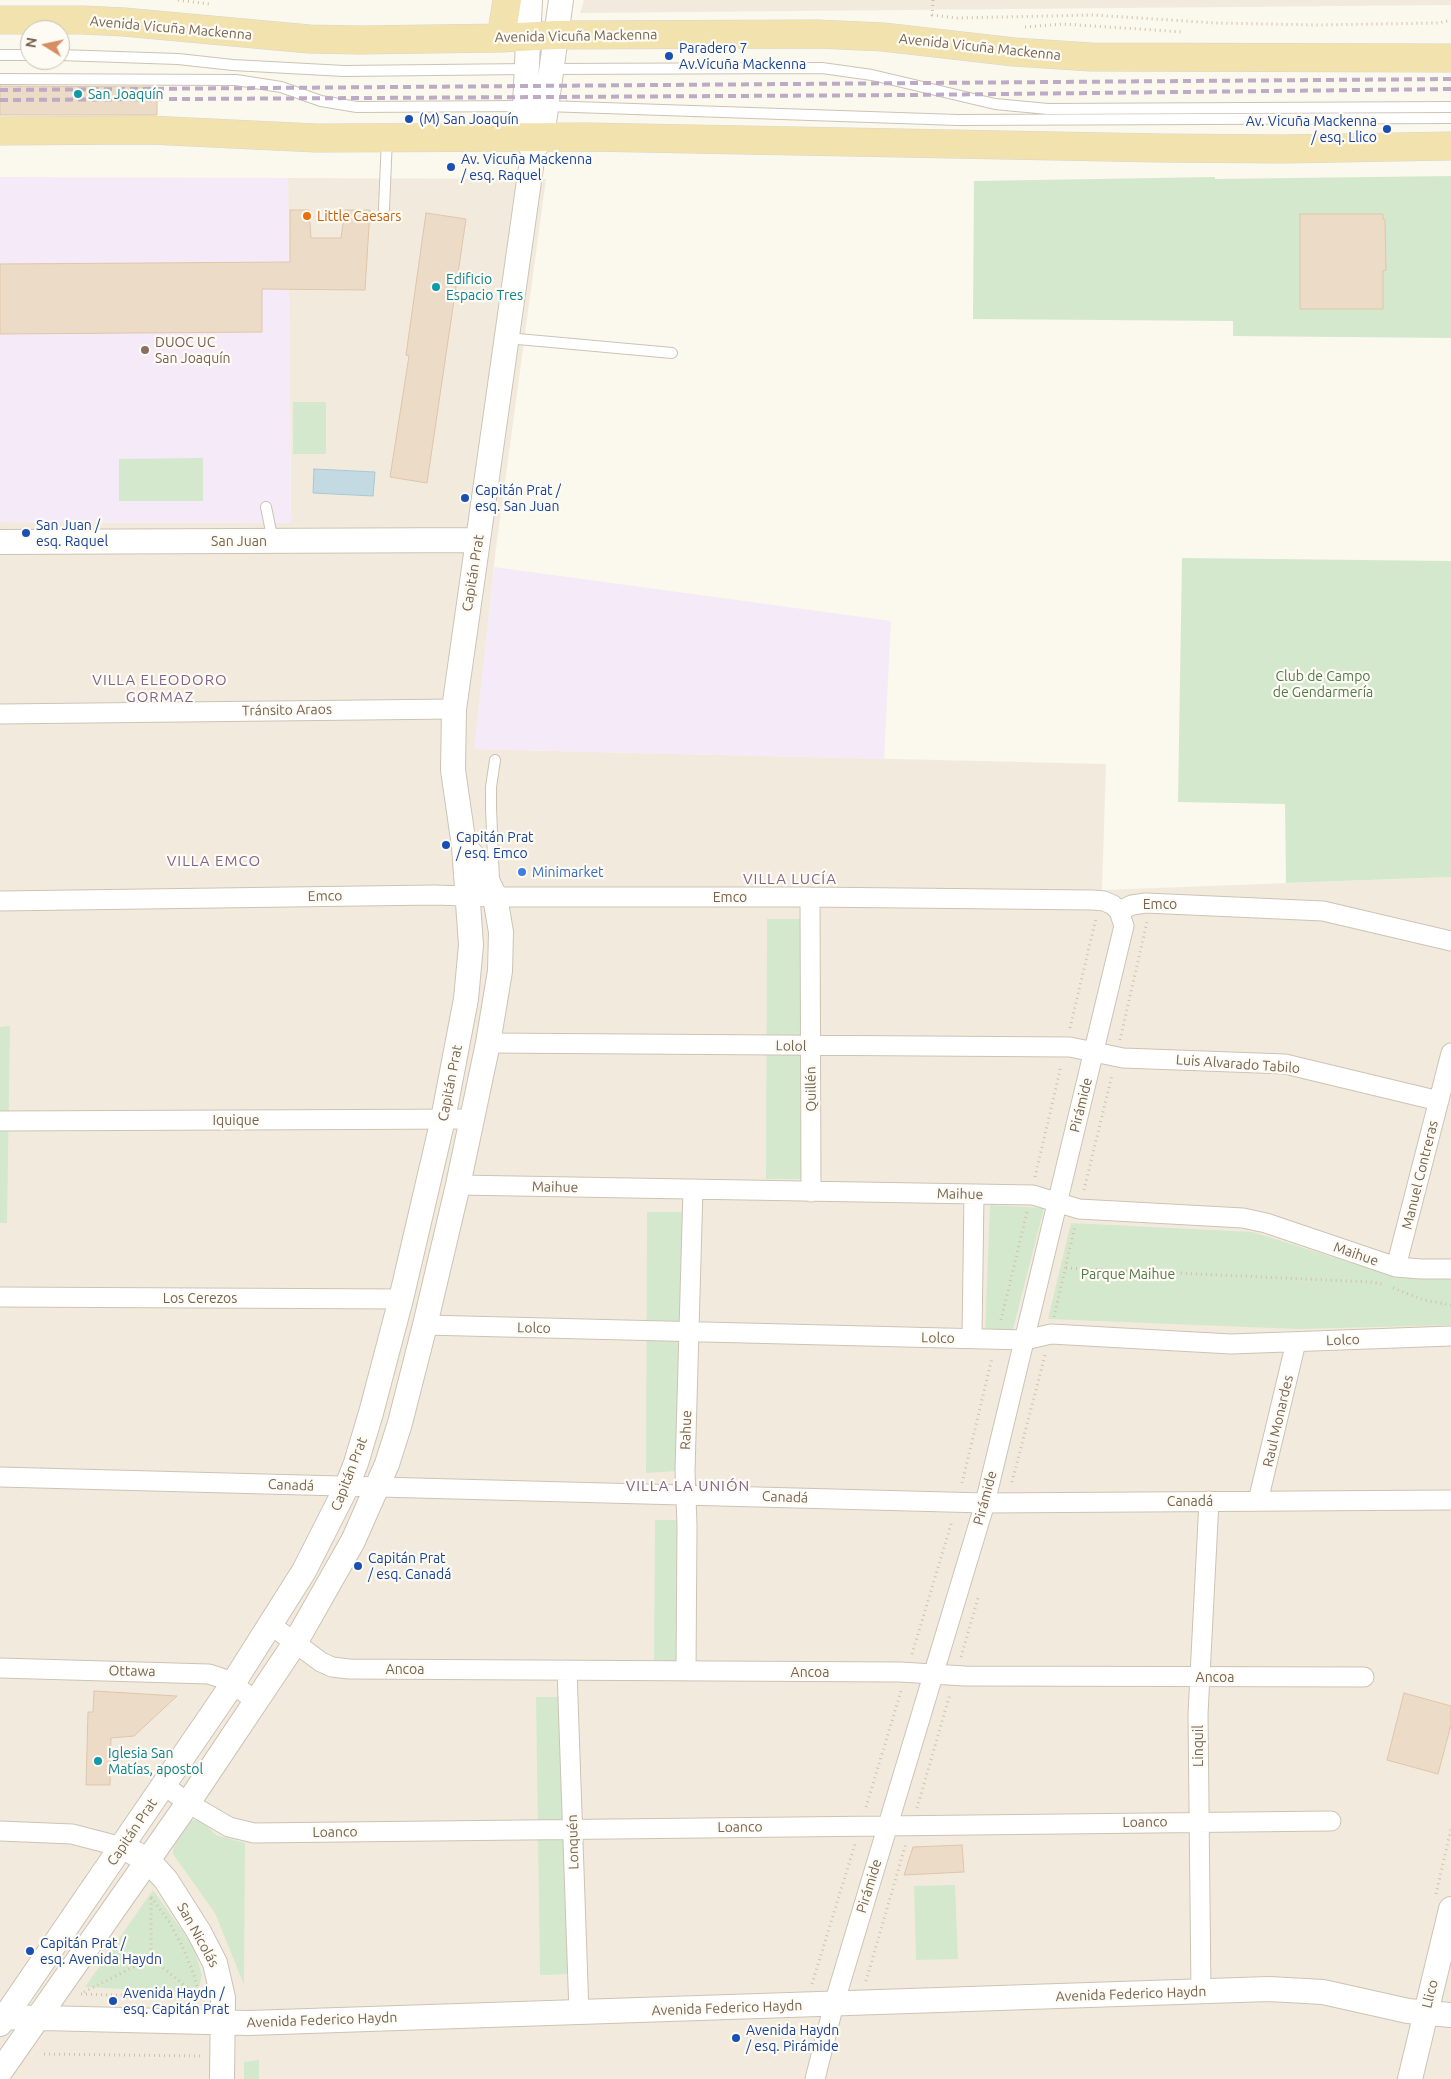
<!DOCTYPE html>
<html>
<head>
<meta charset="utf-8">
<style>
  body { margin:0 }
  #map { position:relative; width:1451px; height:2079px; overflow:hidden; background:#fbf8ee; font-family:Ubuntu,sans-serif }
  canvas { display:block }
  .north { position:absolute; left:20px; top:20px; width:50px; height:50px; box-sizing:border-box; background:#fefbf4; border:1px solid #c7bfb3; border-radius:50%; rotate:280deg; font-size:14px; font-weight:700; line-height:20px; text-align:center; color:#756452 }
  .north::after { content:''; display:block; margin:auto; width:18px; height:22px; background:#d78d61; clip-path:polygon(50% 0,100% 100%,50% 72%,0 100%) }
</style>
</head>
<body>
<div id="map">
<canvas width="1451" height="2079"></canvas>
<div class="north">N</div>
</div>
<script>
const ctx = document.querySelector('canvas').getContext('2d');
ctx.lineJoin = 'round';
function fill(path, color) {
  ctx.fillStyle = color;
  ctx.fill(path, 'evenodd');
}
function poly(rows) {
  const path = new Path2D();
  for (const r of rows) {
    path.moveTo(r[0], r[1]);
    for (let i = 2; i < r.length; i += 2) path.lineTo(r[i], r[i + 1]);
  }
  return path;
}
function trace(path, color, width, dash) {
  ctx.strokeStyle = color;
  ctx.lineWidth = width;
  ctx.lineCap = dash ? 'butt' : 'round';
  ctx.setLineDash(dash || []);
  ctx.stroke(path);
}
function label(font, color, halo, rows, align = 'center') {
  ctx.font = font + ' Ubuntu,sans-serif';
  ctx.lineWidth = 4.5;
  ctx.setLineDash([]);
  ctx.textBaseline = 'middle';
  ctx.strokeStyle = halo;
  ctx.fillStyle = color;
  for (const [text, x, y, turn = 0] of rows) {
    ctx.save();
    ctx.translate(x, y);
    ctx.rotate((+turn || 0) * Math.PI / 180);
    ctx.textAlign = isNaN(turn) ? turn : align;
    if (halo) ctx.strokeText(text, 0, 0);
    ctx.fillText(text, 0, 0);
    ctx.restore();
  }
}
const residential = poly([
  [584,0,1451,0,1451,5,580,13],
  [288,178,546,179,495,556,475,749,1106,764,1102,890,1451,877,1451,2079,0,2079,0,522,291,523]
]);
const education = poly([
  [0,177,288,178,291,523,0,522],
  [494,567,891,621,884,759,474,749]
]);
const green = poly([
  [1451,176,1451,338,1233,336,1233,321,973,319,974,181,1215,177,1215,179],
  [293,402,326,402,326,454,293,454],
  [203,458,203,501,119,501,119,459],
  [1182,558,1451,561,1451,877,1286,883,1285,804,1178,802],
  [767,919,804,919,804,1179,766,1179],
  [10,1026,7,1223,0,1223,0,1027],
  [990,1205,1044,1208,1012,1333,985,1333],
  [647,1212,685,1212,677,1471,646,1473],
  [1071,1223,1253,1232,1395,1277,1451,1274,1451,1325,1297,1329,1048,1319],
  [655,1520,681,1520,680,1661,654,1660],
  [536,1697,561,1697,571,1974,540,1975],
  [200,1819,216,1835,245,1843,244,1985,215,1913,173,1854,174,1837,188,1821],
  [955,1885,958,1959,916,1960,914,1886],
  [153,1890,193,1946,202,1975,198,1993,85,1987],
  [259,2060,259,2079,244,2079,244,2062]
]);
const water = poly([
  [314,469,375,472,373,496,313,493,314,469]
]);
const building = poly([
  [0,86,157,87,157,115,0,115,0,86],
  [290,210,309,210,311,238,341,238,345,210,370,210,365,290,262,289,262,332,0,334,0,264,290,262,290,210],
  [426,213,466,219,427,483,390,477,409,356,406,355,426,213],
  [1300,214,1383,214,1383,219,1385,220,1386,270,1383,271,1383,309,1300,309,1300,214],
  [94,1691,177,1696,134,1736,111,1738,110,1785,86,1785,88,1712,93,1712,94,1691],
  [1404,1693,1451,1706,1451,1725,1438,1774,1387,1760,1404,1693],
  [962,1845,964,1872,904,1875,913,1847,962,1845]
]);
const path = poly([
  [178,0,209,4],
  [933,0,932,15,957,18,1093,15,1216,23,1318,25,1439,23,1451,20],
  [1025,27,1063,24,1183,32],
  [499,159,499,172,509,169],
  [569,163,585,163,585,160],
  [1070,1028,1096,918],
  [1120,1040,1147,922],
  [1035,1177,1061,1066],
  [1084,1190,1112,1075],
  [1066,1268,1370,1282,1382,1284],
  [1393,1288,1424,1300,1451,1305],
  [1054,1317,1075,1226],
  [1001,1320,1027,1212],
  [1012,1482,1045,1355],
  [962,1483,992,1358],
  [912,1654,952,1521],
  [961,1657,978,1598],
  [866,1807,901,1691],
  [917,1808,950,1694],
  [1436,1894,1451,1829],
  [151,1897,170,1923,184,1950,194,1975,200,1998,151,1958,151,1897],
  [866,1981,906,1843],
  [812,1984,855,1844],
  [84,1992,151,1958],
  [81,1994,200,1998],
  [44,2054,201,2056]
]);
const service = poly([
  [0,55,30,55],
  [60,55,178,59,233,65,344,71,527,69],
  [551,69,822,68,872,75,995,104,1048,109,1451,107],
  [0,79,236,80,281,87,321,101,357,107,526,106],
  [545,106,958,120,1451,118],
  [384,209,387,138],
  [507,338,672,353],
  [266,507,273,541],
  [494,881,491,808,491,787,495,760]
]);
const minor = poly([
  [0,714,454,709],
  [810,897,811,1192],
  [0,901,434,895,495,897,810,897,1093,900,1104,901,1113,905,1119,911,1124,926,1122,934,985,1503,834,2004,815,2079],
  [1119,911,1132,905,1146,903,1323,911,1451,941],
  [488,1043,1070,1047,1123,1058,1285,1064,1439,1101],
  [0,1121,472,1119],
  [458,1185,1033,1195,1079,1209,1243,1218,1266,1223,1396,1267,1421,1269,1451,1269],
  [1396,1267,1451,1053],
  [0,1297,401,1299],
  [425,1325,1025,1340,1051,1334,1231,1344,1451,1336],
  [972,1338,974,1194],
  [0,1477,985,1503,1451,1500],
  [1258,1501,1296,1342],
  [271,1625,321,1662,332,1667,349,1669,900,1672,965,1676,1364,1677],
  [0,1668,209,1674,227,1680,256,1701],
  [567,1670,579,2013],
  [686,1671,687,1525,685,1471,693,1189],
  [164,1785,188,1803,229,1827,254,1833,1331,1821],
  [0,1831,72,1834,122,1847],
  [1201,1992,1198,1714,1209,1501]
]);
const tertiary = poly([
  [530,0,525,106,526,137,533,151],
  [0,542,478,540],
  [134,1853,147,1859,166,1880,199,1932,215,1963,223,1998,222,2079],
  [0,2017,249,2023,1269,1989,1323,1992,1408,2011,1451,2015],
  [0,2024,232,1685,304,1571,347,1486,356,1463,371,1413,401,1299,443,1119,466,999,471,945,464,846,453,770,454,709,531,167,533,151,542,137,561,0],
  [0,2072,188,1803,295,1643,353,1541,387,1464,400,1423,425,1325,458,1185,488,1043,500,971,501,932,495,897,479,863,464,846],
  [1410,2079,1451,1909]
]);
const primary = poly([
  [0,20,82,20,124,22,309,39,360,40,501,38,556,35,817,34,883,37,1014,52,1091,57,1451,58],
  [501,38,507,0],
  [0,131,149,130,316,138,588,137,1160,148,1282,149,1451,146]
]);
const rail = poly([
  [0,90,1451,79],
  [0,100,910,95,1451,89]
]);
const markers = [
  [669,56,5,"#1a4fb4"],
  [78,94,5,"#0f9aa8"],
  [409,119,5,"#1a4fb4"],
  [1387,129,5,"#1a4fb4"],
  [451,167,5,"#1a4fb4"],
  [307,216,5,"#e8710a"],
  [436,287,5,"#0f9aa8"],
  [145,350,5,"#8d6e63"],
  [465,498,5,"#1a4fb4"],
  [26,533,5,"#1a4fb4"],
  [446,845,5,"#1a4fb4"],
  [522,872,5,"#3f7fe0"],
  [358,1566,5,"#1a4fb4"],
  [98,1761,5,"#0f9aa8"],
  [30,1951,5,"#1a4fb4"],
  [113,2001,5,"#1a4fb4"],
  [736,2038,5,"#1a4fb4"]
];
const streetNames = [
  ["Avenida Vicuña Mackenna",171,28,5],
  ["Avenida Vicuña Mackenna",576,36,-1],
  ["Avenida Vicuña Mackenna",980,47,6],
  ["San Juan",239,541],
  ["Capitán Prat",473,573,-81],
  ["Tránsito Araos",287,710,-1],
  ["Emco",325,896,-1],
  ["Emco",730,897],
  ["Emco",1160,904],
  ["Lolol",791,1046,1],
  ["Luis Alvarado Tabilo",1238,1064,4],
  ["Capitán Prat",450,1083,-79],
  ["Quillén",811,1089,-91],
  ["Pirámide",1081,1105,-76],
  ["Iquique",236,1120],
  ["Manuel Contreras",1420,1175,-76],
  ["Maihue",555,1187,1],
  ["Maihue",960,1194,1],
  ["Maihue",1356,1254,19],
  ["Los Cerezos",200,1298],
  ["Lolco",534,1328,1],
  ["Lolco",938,1338,1],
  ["Lolco",1343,1340,-2],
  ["Raul Monardes",1278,1421,-77],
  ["Rahue",686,1430,-88],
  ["Capitán Prat",349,1474,-69],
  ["Canadá",291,1485,2],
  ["Canadá",785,1497,2],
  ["Pirámide",985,1498,-75],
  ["Canadá",1190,1501],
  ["Ancoa",405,1669],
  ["Ottawa",132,1671,1],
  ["Ancoa",810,1672],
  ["Ancoa",1215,1677],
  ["Linquil",1198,1746,-90],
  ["Loanco",1145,1822,-1],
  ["Loanco",740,1827,-1],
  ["Capitán Prat",132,1832,-56],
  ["Loanco",335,1832,-1],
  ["Lonquén",573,1842,-92],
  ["Pirámide",869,1886,-73],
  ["San Nicolás",198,1935,61],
  ["Avenida Federico Haydn",1131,1994,-2],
  ["Llico",1430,1994,-76],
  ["Avenida Federico Haydn",727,2008,-2],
  ["Avenida Federico Haydn",322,2020,-2]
];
const transitNames = [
  ["Paradero 7",679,48],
  ["Av.Vicuña Mackenna",679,64],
  ["(M) San Joaquín",419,119],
  ["Av. Vicuña Mackenna",1377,121,"right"],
  ["/ esq. Llico",1377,137,"right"],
  ["Av. Vicuña Mackenna",461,159],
  ["/ esq. Raquel",461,175],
  ["Capitán Prat /",475,490],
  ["esq. San Juan",475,506],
  ["San Juan /",36,525],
  ["esq. Raquel",36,541],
  ["Capitán Prat",456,837],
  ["/ esq. Emco",456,853],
  ["Capitán Prat",368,1558],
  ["/ esq. Canadá",368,1574],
  ["Capitán Prat /",40,1943],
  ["esq. Avenida Haydn",40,1959],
  ["Avenida Haydn /",123,1993],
  ["esq. Capitán Prat",123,2009],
  ["Avenida Haydn",746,2030],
  ["/ esq. Pirámide",746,2046]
];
const cultureNames = [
  ["San Joaquín",88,94],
  ["Edificio",446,279],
  ["Espacio Tres",446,295],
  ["Iglesia San",108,1753],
  ["Matías, apostol",108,1769]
];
const foodNames = [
  ["Little Caesars",317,216]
];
const educationNames = [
  ["DUOC UC",155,342],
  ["San Joaquín",155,358]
];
const parkNames = [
  ["Club de Campo",1323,676],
  ["de Gendarmería",1323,692],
  ["Parque Maihue",1128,1274]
];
const shopNames = [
  ["Minimarket",532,872]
];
const neighbourhoodNames = [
  ["VILLA ELEODORO",160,680],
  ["GORMAZ",160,697],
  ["VILLA EMCO",214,861],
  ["VILLA LUCÍA",790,879],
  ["VILLA LA UNIÓN",688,1486]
];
fill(residential, '#f2ebdd');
fill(education, '#f5eaf8');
fill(green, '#d4e8cd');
fill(water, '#c3dae3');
trace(water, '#abc7d4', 1);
fill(building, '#ecdbc6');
trace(building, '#dfc6aa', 1);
trace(service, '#cdc3b4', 12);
trace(minor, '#cdc3b4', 21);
trace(tertiary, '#cdc3b4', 26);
trace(primary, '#d8d4cf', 29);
trace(path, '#d3c0aa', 3, [1, 4]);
trace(service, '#fff', 10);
trace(minor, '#fff', 19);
trace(tertiary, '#fff', 24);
trace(primary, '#f2e3ae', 28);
trace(rail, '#bdabc5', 4, [8, 5]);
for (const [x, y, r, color] of markers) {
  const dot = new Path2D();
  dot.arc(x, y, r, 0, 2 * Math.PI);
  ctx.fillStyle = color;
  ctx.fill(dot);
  trace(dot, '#fefbf4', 2);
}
label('14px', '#756452', '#fefbf4', streetNames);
label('14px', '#164399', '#fefbf4', transitNames, 'left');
label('14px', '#0d838f', '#fefbf4', cultureNames, 'left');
label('14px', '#c56008', '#fefbf4', foodNames, 'left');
label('14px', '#785e54', '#fefbf4', educationNames, 'left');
label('14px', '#52794b', '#fefbf4', parkNames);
label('14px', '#366cbe', '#fefbf4', shopNames, 'left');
ctx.letterSpacing = '1px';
label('15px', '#826689', '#fefbf4', neighbourhoodNames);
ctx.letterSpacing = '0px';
</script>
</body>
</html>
